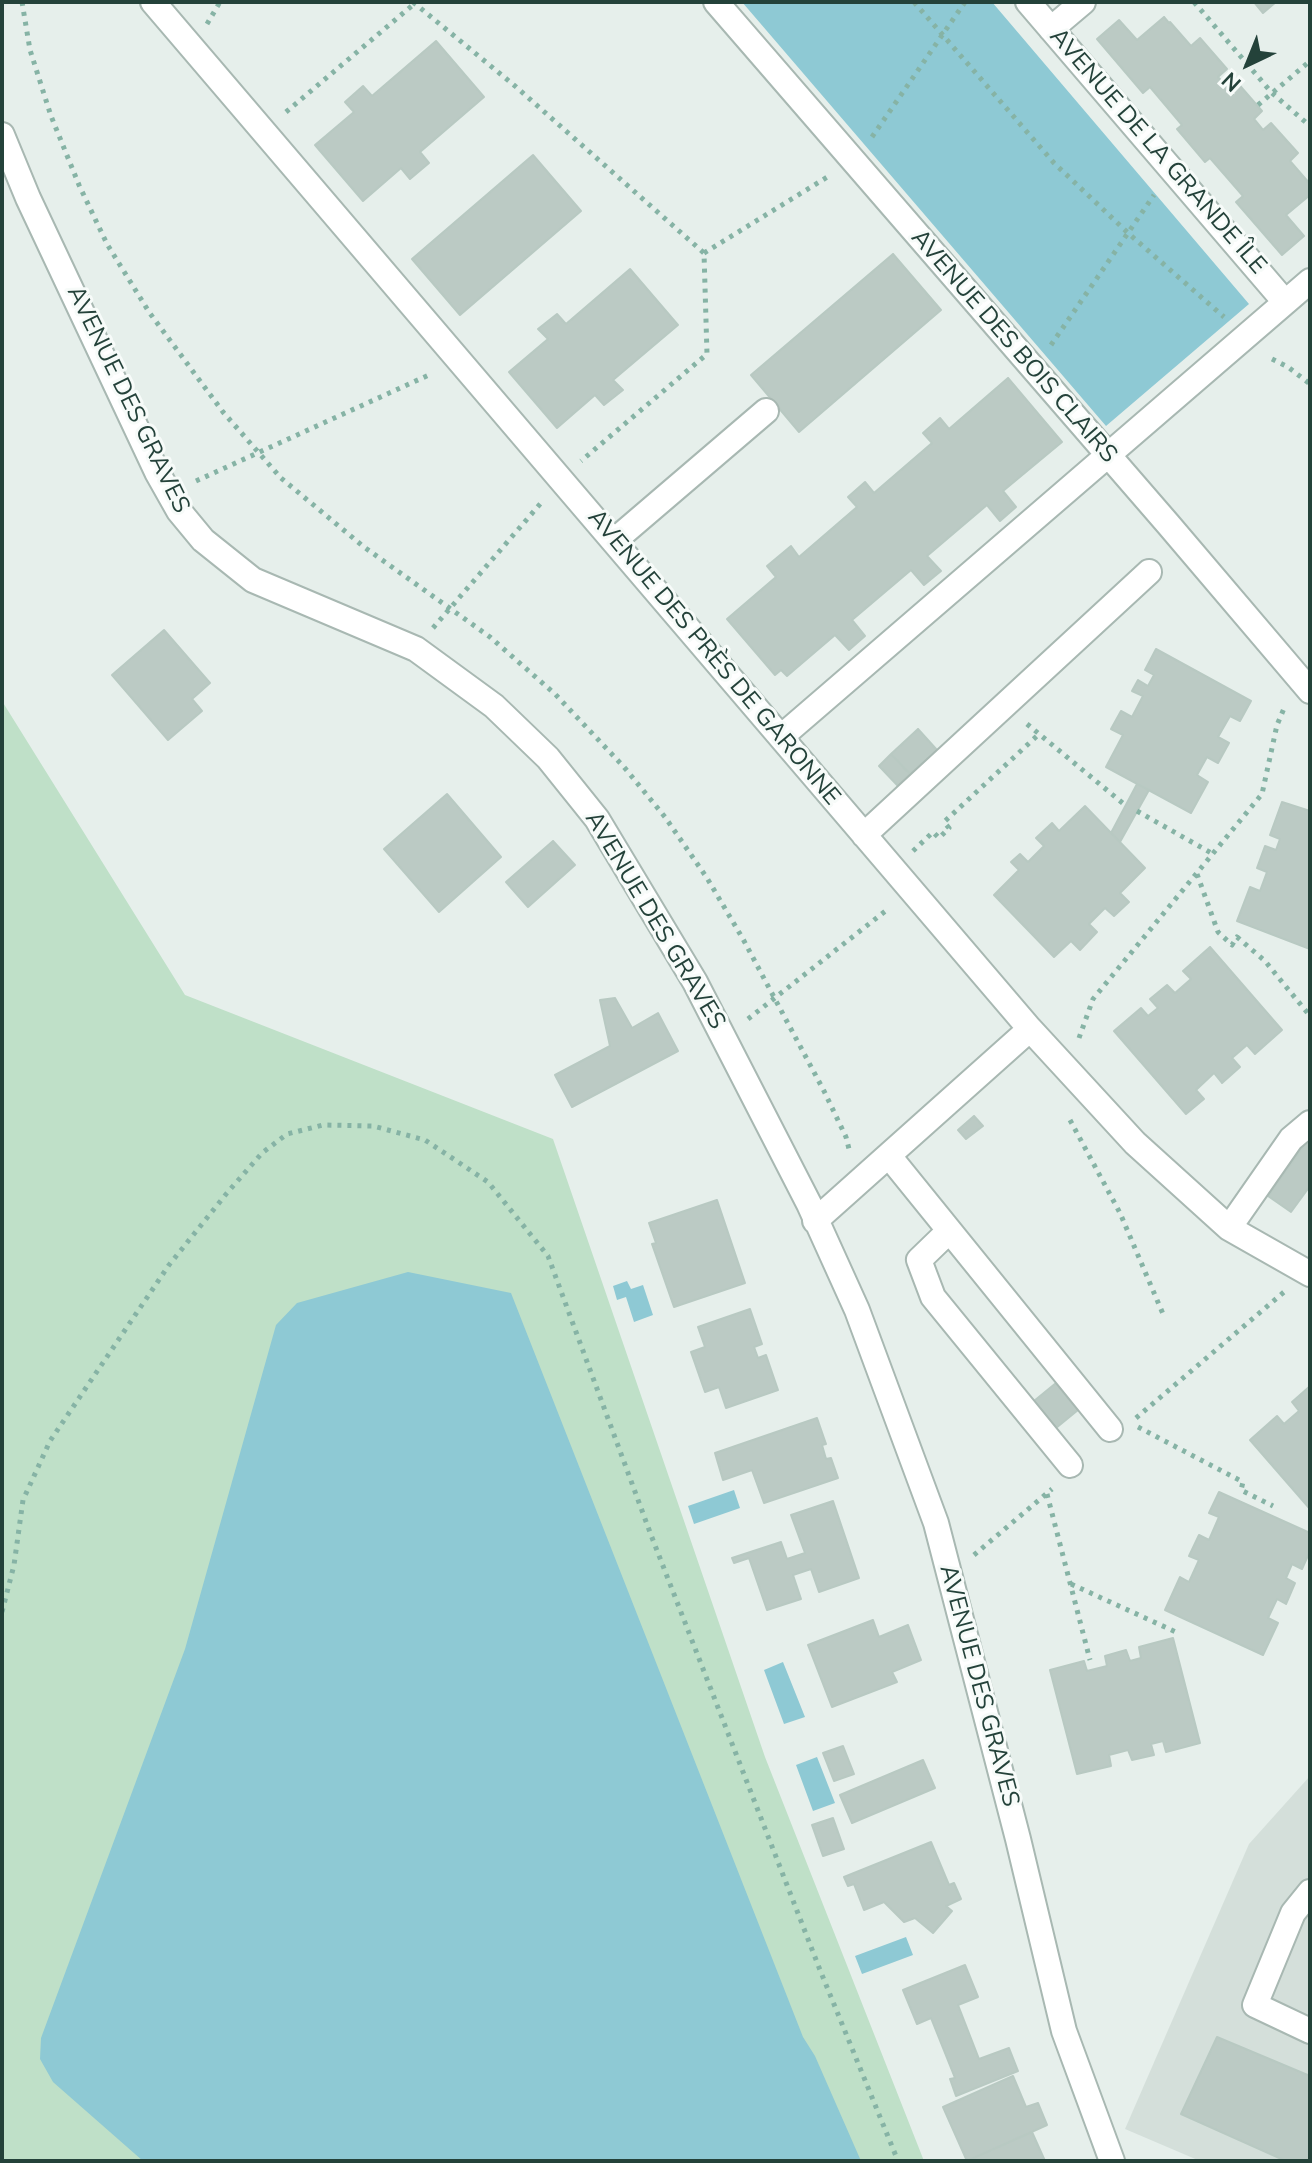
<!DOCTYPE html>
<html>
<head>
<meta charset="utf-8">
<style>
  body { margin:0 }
  #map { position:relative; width:1312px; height:2163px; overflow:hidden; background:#e6efeb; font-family:"Nunito Sans",sans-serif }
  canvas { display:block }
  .frame { position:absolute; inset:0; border:4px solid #24423a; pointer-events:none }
  .north { position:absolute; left:1208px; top:24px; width:80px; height:80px; -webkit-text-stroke:6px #f7fbf9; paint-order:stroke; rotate:223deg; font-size:22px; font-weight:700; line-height:32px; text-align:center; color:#24423a }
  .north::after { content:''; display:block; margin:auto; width:28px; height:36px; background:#24423a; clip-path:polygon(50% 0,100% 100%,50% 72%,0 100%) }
</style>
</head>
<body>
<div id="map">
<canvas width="1312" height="2163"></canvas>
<div class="frame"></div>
<div class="north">N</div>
</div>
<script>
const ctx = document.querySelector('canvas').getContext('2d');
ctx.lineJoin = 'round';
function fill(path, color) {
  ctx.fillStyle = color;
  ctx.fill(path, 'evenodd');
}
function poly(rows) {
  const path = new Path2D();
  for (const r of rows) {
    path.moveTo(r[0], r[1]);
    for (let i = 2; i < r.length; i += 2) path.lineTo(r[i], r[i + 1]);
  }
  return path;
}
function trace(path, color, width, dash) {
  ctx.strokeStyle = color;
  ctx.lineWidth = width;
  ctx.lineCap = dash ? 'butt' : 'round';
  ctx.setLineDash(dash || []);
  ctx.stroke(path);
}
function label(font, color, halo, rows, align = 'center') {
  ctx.font = font + ' "Nunito Sans",sans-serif';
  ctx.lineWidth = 6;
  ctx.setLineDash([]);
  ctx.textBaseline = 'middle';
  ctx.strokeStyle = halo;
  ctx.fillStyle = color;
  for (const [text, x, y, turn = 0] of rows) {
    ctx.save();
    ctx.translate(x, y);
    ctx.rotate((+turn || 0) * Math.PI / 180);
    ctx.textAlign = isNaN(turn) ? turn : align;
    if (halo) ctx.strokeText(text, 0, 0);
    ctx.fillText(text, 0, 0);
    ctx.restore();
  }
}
const built = poly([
  [1310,1776,1310,2161,1200,2161,1125,2129,1249,1844]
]);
const green = poly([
  [2,701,185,995,553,1139,765,1757,924,2161,2,2161]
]);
const water = poly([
  [742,2,992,2,1249,304,1106,426],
  [408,1272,511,1293,803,2037,815,2056,861,2161,143,2161,53,2082,40,2059,41,2038,185,1649,276,1325,297,1303],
  [627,1281,631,1289,643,1285,653,1315,634,1322,626,1297,617,1300,613,1286],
  [734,1490,740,1508,694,1524,688,1506],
  [783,1662,805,1717,784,1724,764,1670],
  [817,1757,835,1803,813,1811,796,1765],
  [906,1937,913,1955,862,1974,855,1956]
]);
const building = poly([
  [1254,2,1276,2,1263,13,1254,2],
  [1164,17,1169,23,1170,22,1191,46,1200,38,1227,69,1218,77,1227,87,1235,80,1262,111,1254,119,1263,130,1271,123,1298,153,1290,161,1310,184,1310,195,1286,215,1304,236,1282,255,1236,202,1243,196,1210,158,1205,162,1177,129,1182,125,1150,87,1143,93,1097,39,1119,20,1137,40,1164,17],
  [436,41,484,97,420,152,429,163,410,179,401,168,363,201,315,145,354,112,345,102,363,86,372,96,436,41],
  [533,155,581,211,460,315,412,259,533,155],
  [893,254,941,310,799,432,751,375,893,254],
  [630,269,678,325,613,380,623,390,604,405,595,395,557,428,509,372,548,339,538,329,557,314,566,324,630,269],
  [1008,378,1062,442,1003,491,1016,507,1000,521,987,505,927,556,941,571,924,585,911,570,852,620,865,636,849,650,835,635,787,676,781,670,775,675,727,619,776,577,767,566,791,546,799,557,857,507,848,497,865,482,874,493,932,443,923,433,940,418,949,429,1008,378],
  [164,630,210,683,192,699,202,711,168,740,112,675,164,630],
  [1156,649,1251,701,1240,721,1230,716,1218,737,1229,743,1218,763,1207,757,1197,775,1208,782,1191,813,1106,767,1123,735,1111,729,1121,711,1132,717,1143,696,1132,691,1138,680,1148,686,1154,675,1145,670,1156,649],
  [918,729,937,750,910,774,891,754,918,729],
  [891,754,910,774,898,786,879,766,891,754],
  [1137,784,1149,790,1120,842,1111,833,1137,784],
  [447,794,501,857,439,912,384,849,447,794],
  [1282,802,1310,811,1310,949,1237,921,1250,887,1260,891,1267,872,1257,868,1265,846,1276,850,1280,839,1270,835,1282,802],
  [1085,806,1145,868,1120,893,1129,902,1114,916,1105,908,1089,924,1097,932,1080,950,1071,941,1054,957,994,895,1019,870,1011,862,1020,854,1028,862,1044,846,1036,838,1052,823,1059,831,1085,806],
  [553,841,575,865,528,907,506,882,553,841],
  [1210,947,1282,1030,1255,1054,1247,1045,1232,1058,1240,1067,1222,1083,1214,1073,1196,1090,1204,1099,1186,1114,1114,1031,1141,1008,1148,1016,1158,1008,1150,999,1167,985,1175,993,1191,979,1183,971,1210,947],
  [615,998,632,1028,658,1013,678,1051,572,1107,555,1075,610,1046,600,1000,615,998],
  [974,1116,983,1126,966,1139,958,1130,974,1116],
  [1307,1141,1310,1143,1310,1186,1291,1212,1268,1196,1307,1141],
  [717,1200,745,1283,674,1307,652,1244,656,1243,649,1223,717,1200],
  [750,1309,762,1344,754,1347,758,1358,766,1355,778,1390,726,1408,719,1387,705,1392,691,1352,705,1347,698,1327,750,1309],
  [1056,1383,1078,1410,1056,1428,1034,1401,1056,1383],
  [1309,1387,1310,1388,1310,1509,1250,1440,1277,1416,1284,1424,1299,1411,1292,1402,1309,1387],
  [817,1418,826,1444,822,1445,826,1459,831,1458,838,1478,764,1503,752,1470,723,1480,715,1453,817,1418],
  [1219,1492,1310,1533,1310,1551,1302,1569,1292,1564,1286,1578,1295,1583,1286,1604,1277,1599,1268,1618,1278,1623,1263,1655,1165,1610,1180,1577,1189,1582,1199,1560,1189,1556,1199,1535,1209,1540,1219,1517,1209,1513,1219,1492],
  [833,1501,859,1578,819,1592,811,1569,793,1575,801,1599,767,1610,749,1558,734,1563,732,1558,781,1542,787,1559,805,1553,791,1515,833,1501],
  [873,1620,879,1637,908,1625,921,1660,892,1672,897,1682,832,1707,808,1645,873,1620],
  [1173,1638,1200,1743,1166,1752,1163,1741,1151,1744,1154,1755,1132,1760,1128,1750,1109,1755,1111,1766,1077,1774,1050,1670,1084,1661,1087,1671,1107,1666,1105,1656,1126,1650,1130,1661,1141,1658,1139,1647,1173,1638],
  [843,1746,854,1774,834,1781,823,1753,843,1746],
  [923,1760,935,1788,852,1823,840,1795,923,1760],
  [833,1818,844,1849,823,1856,812,1825,833,1818],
  [931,1842,949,1885,954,1883,961,1899,946,1906,952,1911,933,1933,915,1918,904,1922,884,1902,864,1910,854,1884,848,1886,844,1877,931,1842],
  [965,1965,978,1997,958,2005,979,2059,1009,2048,1018,2071,956,2096,950,2079,955,2078,931,2018,917,2024,903,1990,965,1965],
  [1217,2037,1310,2076,1310,2161,1286,2161,1181,2114,1217,2037],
  [1013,2076,1026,2107,1038,2103,1047,2125,967,2161,943,2107,1013,2076],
  [1032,2132,1045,2161,967,2161,1032,2132]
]);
const path = poly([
  [22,2,30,50,51,116,79,185,107,244,149,312,223,412,281,478,364,547,490,637,555,694,624,767,665,817,707,878,743,939,824,1091,846,1137,849,1149],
  [413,2,515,86,704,253,707,354,581,461],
  [914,2,1054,163,1128,233,1224,317],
  [1194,2,1272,93,1310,126],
  [207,24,220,2],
  [1258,105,1310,61],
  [286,112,414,4],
  [872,137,965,2],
  [704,253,829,176],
  [1051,345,1154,195],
  [1272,359,1288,367,1310,384],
  [196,481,431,374],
  [433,628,541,503],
  [1027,724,1125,805],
  [1137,811,1213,854],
  [913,851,933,832,939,838,949,828,944,822,1038,735],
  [1197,874,1218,932,1232,945,1237,937,1265,961,1310,1016],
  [748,1019,888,909],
  [1079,1038,1093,999,1262,794,1277,725,1285,706],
  [1070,1120,1120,1213,1163,1314],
  [1136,1418,1284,1292],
  [1138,1427,1243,1482,1241,1490,1273,1506],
  [1047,1494,1090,1660],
  [974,1555,1052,1489],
  [1071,1584,1178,1633],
  [2,1612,14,1565,23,1500,50,1441,169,1265,227,1193,262,1153,287,1134,323,1125,373,1126,425,1140,488,1182,548,1256,651,1535,820,1970,898,2161]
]);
const minor = poly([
  [153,2,1030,1029,1135,1143,1229,1228,1310,1274],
  [716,2,1168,524,1310,691],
  [1028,2,1285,302],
  [1051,29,1083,2],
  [2,135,28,198,157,472,179,511,203,540,253,580,416,649,494,706,548,758,597,819,695,982,809,1204,857,1310,936,1523,1018,1839,1064,2031,1112,2161],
  [614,541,766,411],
  [781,737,1310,281],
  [864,835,1149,572],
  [889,1156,1110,1429],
  [815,1221,1030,1029],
  [1229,1228,1291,1139,1310,1123],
  [949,1231,919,1260,933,1297,1070,1465],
  [1310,1892,1293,1913,1255,2005,1310,2031]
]);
const streetNames = [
  ["AVENUE DE LA GRANDE ÎLE",1157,152,49],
  ["AVENUE DES BOIS CLAIRS",1013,347,49],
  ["AVENUE DES GRAVES",127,400,64],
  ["AVENUE DES PRÈS DE GARONNE",713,658,50],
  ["AVENUE DES GRAVES",654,921,59],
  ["AVENUE DES GRAVES",978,1686,75]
];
fill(built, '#d4dfda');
fill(green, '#bfe0c8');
fill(water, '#8ec9d4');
fill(building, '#bbcac4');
trace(building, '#b8c9c2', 2);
trace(minor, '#a8b8b2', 28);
trace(path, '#86b3a5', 5, [4, 6]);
trace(minor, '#fff', 24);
label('24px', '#24423a', '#f7fbf9', streetNames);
</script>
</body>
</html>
